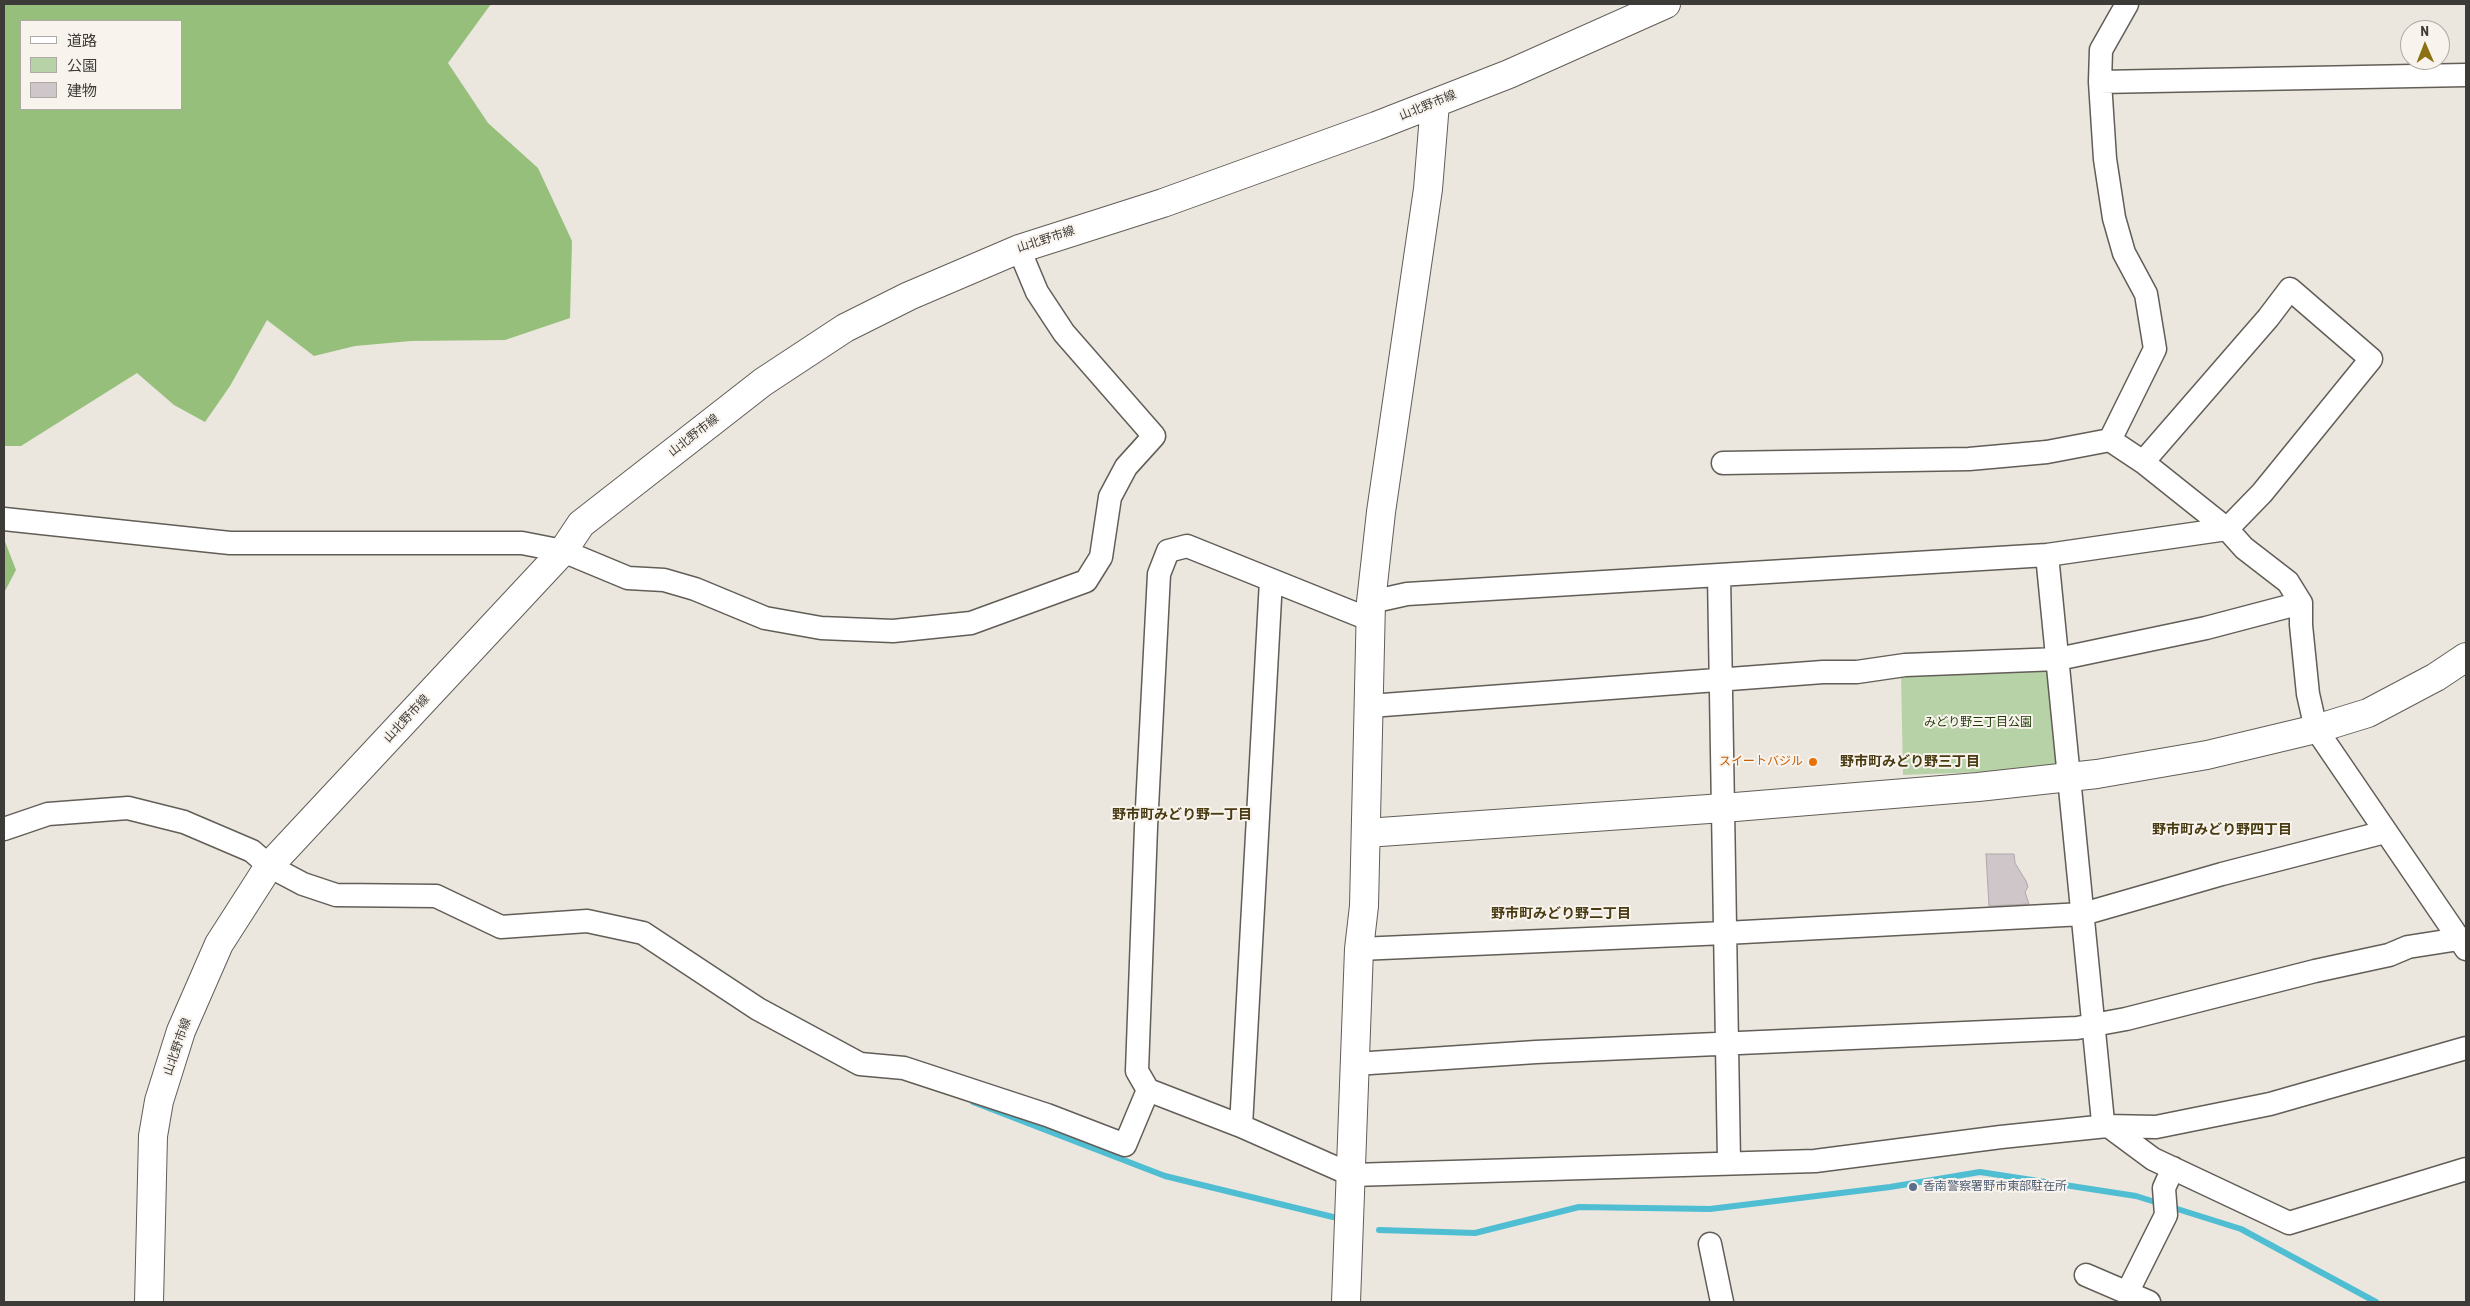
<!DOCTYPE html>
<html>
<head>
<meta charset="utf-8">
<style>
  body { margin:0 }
  #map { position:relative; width:2470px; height:1306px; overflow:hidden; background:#ebe6de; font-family:"Roboto Condensed","Noto Sans JP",sans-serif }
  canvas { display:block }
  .frame { position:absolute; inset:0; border:5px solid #3d3b38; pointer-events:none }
  .legend { position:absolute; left:20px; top:20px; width:162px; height:90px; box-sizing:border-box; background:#f8f3ec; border:1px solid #ada9a4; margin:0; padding:6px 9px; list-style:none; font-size:15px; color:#3d3b38 }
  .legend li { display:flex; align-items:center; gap:10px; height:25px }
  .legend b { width:25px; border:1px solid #ada9a4 }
  .north { position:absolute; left:2400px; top:20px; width:50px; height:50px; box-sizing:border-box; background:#f8f3ec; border:1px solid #ada9a4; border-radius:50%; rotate:359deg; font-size:14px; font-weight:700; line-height:20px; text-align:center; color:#3d3b38 }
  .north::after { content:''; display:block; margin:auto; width:18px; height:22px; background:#8b7113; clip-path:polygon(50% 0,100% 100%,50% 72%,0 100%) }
</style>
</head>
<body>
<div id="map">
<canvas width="2470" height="1306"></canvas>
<div class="frame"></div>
<ul class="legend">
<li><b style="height:6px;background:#fff"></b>道路</li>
<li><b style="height:14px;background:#b8d2a8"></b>公園</li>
<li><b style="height:14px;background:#cfc6c9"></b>建物</li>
</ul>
<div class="north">N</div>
</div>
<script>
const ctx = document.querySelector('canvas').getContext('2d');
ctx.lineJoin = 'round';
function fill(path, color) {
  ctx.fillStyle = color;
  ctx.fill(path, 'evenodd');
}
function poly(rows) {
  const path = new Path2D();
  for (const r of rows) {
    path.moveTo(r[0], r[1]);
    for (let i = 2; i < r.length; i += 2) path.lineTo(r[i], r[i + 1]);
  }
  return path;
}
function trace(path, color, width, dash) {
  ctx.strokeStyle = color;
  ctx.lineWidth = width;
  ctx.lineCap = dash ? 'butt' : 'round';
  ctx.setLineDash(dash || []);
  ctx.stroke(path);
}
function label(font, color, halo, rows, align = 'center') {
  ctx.font = font + ' "Roboto Condensed","Noto Sans JP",sans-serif';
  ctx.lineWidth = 4;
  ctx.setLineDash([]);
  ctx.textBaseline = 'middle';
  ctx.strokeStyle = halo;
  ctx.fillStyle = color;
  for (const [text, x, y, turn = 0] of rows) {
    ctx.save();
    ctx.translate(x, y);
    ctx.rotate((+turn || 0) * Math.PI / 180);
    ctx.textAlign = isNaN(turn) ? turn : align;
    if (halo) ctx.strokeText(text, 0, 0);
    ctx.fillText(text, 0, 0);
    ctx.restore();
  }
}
const green = poly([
  [2049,670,2059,769,1903,775,1901,676]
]);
const forest = poly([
  [4,4,491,4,448,63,488,123,538,168,572,241,570,318,505,340,411,341,355,346,314,356,267,320,230,386,205,422,174,405,137,373,21,446,4,446],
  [21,21,181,21,181,109,21,109],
  [4,539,16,570,4,593]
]);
const stream = poly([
  [973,1102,1165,1176,1333,1217],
  [1379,1230,1475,1233,1579,1207,1710,1209,1890,1187,1980,1172,2136,1196,2241,1229,2376,1302]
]);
const building = poly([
  [1986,854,2014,854,2015,863,2026,881,2028,887,2025,892,2029,904,1989,906,1986,854]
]);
const street = poly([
  [2100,82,2466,75],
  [2110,440,2155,349,2146,294,2124,253,2114,218,2105,159,2100,82,2101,50,2127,4],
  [1723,463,1969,459,2047,452,2110,440,2143,462,2227,529,2244,548,2288,582,2301,603,2301,625,2308,694,2316,729,2466,949],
  [4,519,230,543,522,543,563,551,628,578,664,580,695,589,765,618,821,628,893,631,971,623,1086,581,1101,557,1110,497,1126,467,1154,436,1064,333,1037,292,1019,249],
  [2047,555,2103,1122,2153,1159,2289,1223,2466,1169],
  [1719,575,1729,1162],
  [1371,602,1407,594,2047,555,2227,529,2262,493,2371,359,2290,289,2268,318,2143,462],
  [1371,620,1187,546,1168,551,1159,574,1146,827,1137,1071,1148,1090,1241,1126,1352,1175,1815,1161,2001,1137,2107,1126,2156,1127,2270,1104,2466,1048],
  [1370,706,1823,672,1857,672,1905,665,2058,659,2206,628,2301,603],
  [4,829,48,814,128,808,184,822,252,851,269,866,303,884,336,895,436,896,501,927,587,921,643,933,758,1009,860,1064,904,1068,1047,1115,1125,1145,1148,1090],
  [1359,949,1725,933,2083,914,2222,874,2385,832],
  [1355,1064,1536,1052,2077,1028,2126,1019,2315,971,2389,955,2408,947,2459,939],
  [1241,1126,1271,580],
  [1710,1244,1722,1302],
  [2086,1275,2149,1302],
  [2127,1293,2166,1215,2164,1188,2173,1168]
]);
const secondary = poly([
  [1366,833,1723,808,1978,787,2097,774,2207,755,2316,729,2368,713,2436,677,2466,657],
  [149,1302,153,1136,159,1101,181,1031,219,944,269,866,563,551,581,524,763,382,845,328,909,296,1019,249,1163,203,1376,126,1509,74,1666,4],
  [1346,1302,1359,949,1364,906,1371,602,1381,512,1428,189,1435,103]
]);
const markers = [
  [1813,762,5,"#e8710a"],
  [1913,1187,5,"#5c6f8a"]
];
const streetNames = [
  ["山北野市線",1428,106,-22],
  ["山北野市線",1046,240,-18],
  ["山北野市線",694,436,-38],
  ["山北野市線",407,719,-47],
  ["山北野市線",178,1047,-71]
];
const parkNames = [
  ["みどり野三丁目公園",1978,723]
];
const foodNames = [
  ["スイートバジル",1803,762]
];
const serviceNames = [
  ["香南警察署野市東部駐在所",1923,1187]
];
const neighbourhoodNames = [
  ["野市町みどり野三丁目",1910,762],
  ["野市町みどり野一丁目",1182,815],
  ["野市町みどり野四丁目",2222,830],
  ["野市町みどり野二丁目",1561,914]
];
fill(green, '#b8d2a8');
fill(forest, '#96bf7b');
trace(stream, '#50bed2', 6);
fill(building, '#cfc6c9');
trace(building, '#b0a7aa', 1);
trace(street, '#625d57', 25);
trace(secondary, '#625d57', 30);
trace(street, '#fff', 22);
trace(secondary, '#fff', 28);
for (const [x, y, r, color] of markers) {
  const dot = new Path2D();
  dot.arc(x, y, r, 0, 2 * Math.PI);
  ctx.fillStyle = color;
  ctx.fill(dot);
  trace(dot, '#f8f3ec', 2);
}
label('12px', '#3d3b38', '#f8f3ec', streetNames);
label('12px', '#1e3806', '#f8f3ec', parkNames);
label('12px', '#c56008', '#f8f3ec', foodNames, 'right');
label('12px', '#4e5e75', '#f8f3ec', serviceNames, 'left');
label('bold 14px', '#483b12', '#f8f3ec', neighbourhoodNames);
</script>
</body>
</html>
